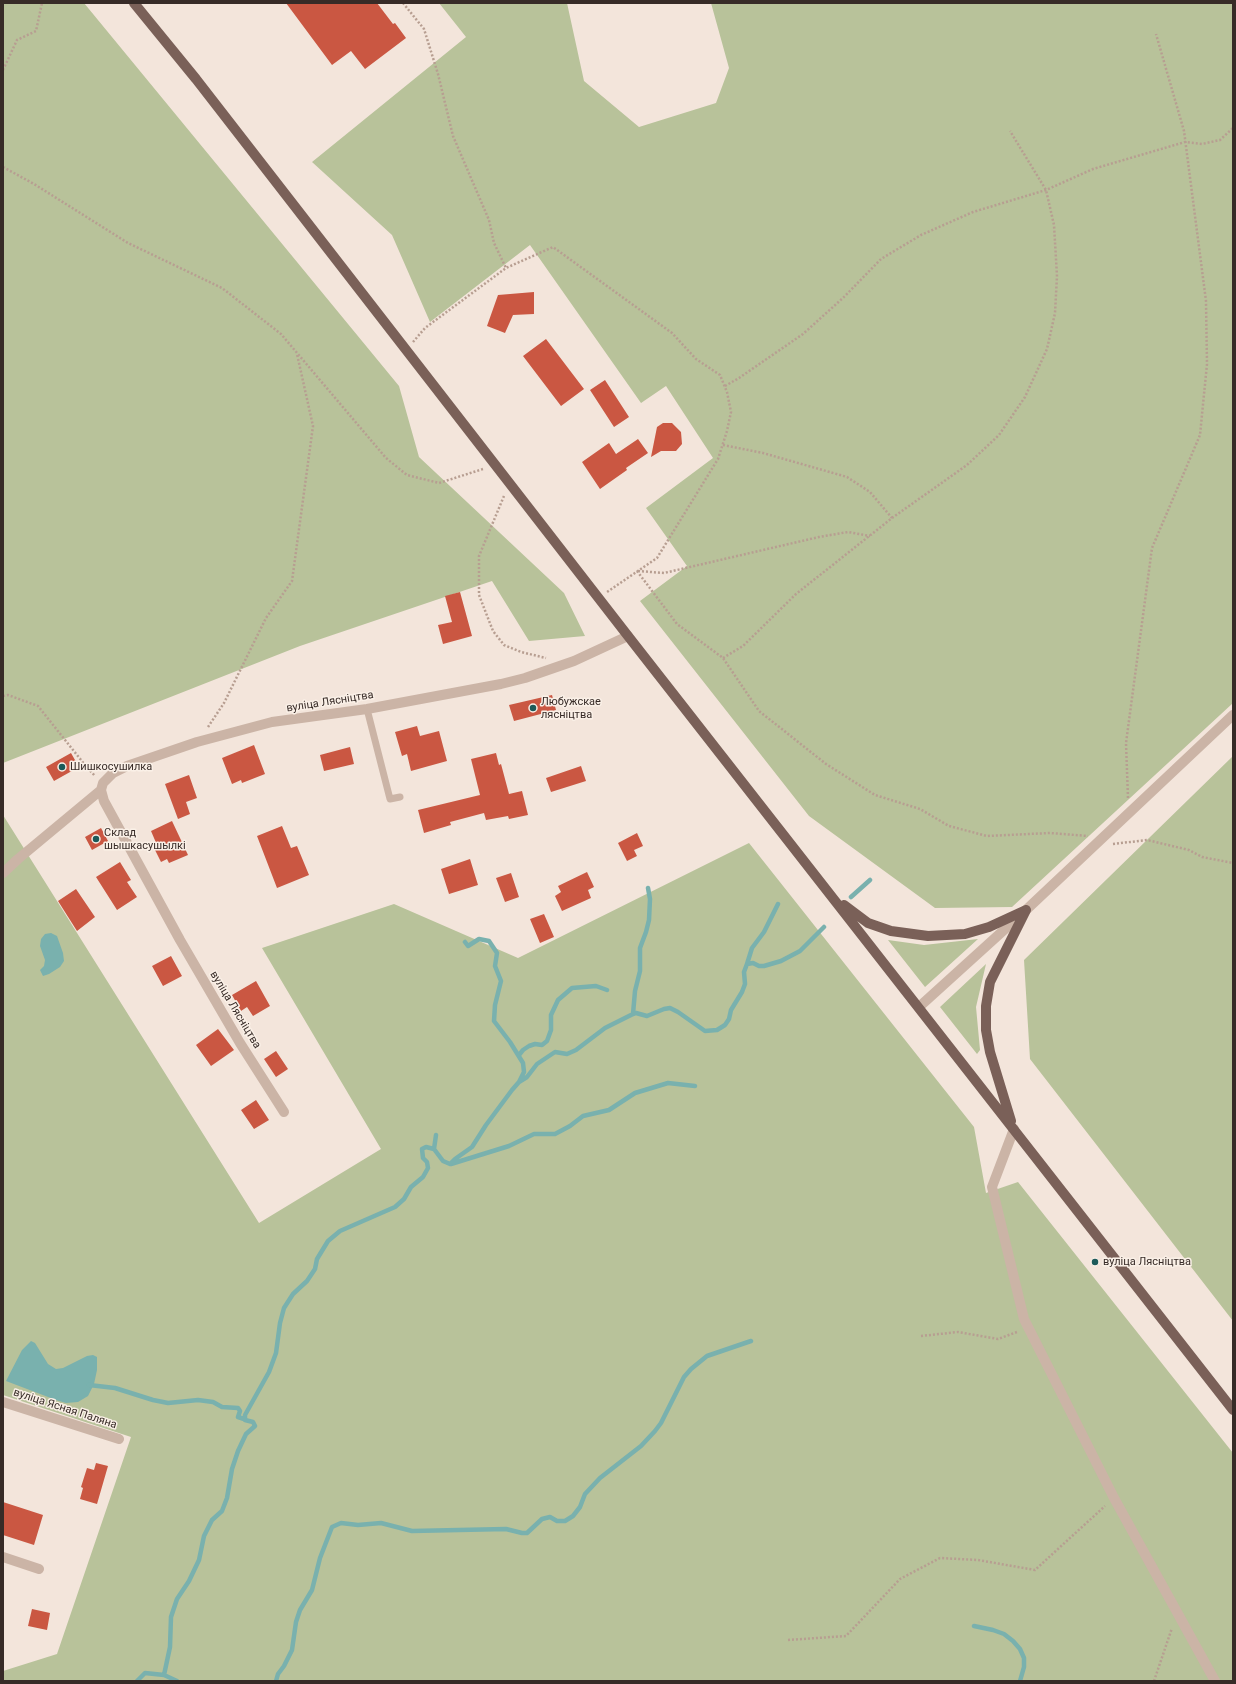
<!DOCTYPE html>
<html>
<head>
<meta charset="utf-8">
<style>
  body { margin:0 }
  #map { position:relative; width:1236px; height:1684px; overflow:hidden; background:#f3e5db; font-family:Roboto,sans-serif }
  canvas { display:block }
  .frame { position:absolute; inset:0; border:4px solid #372b27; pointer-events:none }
</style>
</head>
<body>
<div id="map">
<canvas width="1236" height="1684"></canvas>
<div class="frame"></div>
</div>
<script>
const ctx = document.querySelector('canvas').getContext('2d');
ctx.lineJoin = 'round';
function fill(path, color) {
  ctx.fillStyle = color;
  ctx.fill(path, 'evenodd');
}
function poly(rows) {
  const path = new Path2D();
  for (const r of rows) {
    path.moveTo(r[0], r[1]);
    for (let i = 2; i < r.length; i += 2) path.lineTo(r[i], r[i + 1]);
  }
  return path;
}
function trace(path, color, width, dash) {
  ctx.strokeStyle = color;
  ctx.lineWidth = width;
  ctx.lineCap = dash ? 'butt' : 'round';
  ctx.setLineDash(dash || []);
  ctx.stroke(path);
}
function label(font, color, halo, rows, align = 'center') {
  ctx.font = font + ' Roboto,sans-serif';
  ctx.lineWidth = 3;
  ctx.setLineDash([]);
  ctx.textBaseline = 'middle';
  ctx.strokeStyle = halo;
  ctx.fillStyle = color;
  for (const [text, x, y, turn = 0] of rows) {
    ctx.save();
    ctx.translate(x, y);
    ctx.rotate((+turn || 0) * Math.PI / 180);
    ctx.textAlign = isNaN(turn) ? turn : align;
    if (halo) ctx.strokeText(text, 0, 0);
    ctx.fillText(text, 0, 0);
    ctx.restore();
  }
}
const green = poly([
  [3,3,84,3,399,386,419,457,564,593,585,636,529,641,492,581,300,646,3,763],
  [439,3,567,3,584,81,639,127,716,103,729,68,711,3,1233,3,1233,703,1012,907,935,908,809,816,640,601,687,566,646,508,713,458,666,386,641,403,530,245,430,322,392,235,312,162,466,37],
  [1233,756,1233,1321,1030,1059,1024,960],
  [3,815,259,1223,381,1149,262,948,394,904,518,958,749,843,974,1127,986,1193,1018,1182,1233,1453,1233,1681,3,1681,3,1671,57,1654,131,1437,3,1395],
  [978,939,925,987,888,940,924,945],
  [986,964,976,1007,980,1050,977,1054,940,1007]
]);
const water = poly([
  [51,933,57,936,63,953,64,961,60,967,49,974,43,976,40,970,44,966,45,960,40,946,41,939,45,934],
  [31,1341,35,1343,48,1364,56,1369,63,1368,87,1356,93,1355,97,1357,97,1370,94,1384,88,1396,78,1402,66,1403,56,1400,6,1381,22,1350]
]);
const stream = poly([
  [851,897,870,880],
  [465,942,468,946,479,939,489,941,497,953,495,966,501,981,495,1005,494,1021,510,1042,523,1063,524,1072,519,1082],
  [747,964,752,948,764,932,778,904],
  [633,1014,635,991,640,971,640,948,646,932,649,920,650,899,648,888],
  [519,1055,523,1050,529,1046,535,1044,542,1045,547,1041,551,1030,551,1015,558,1000,572,988,596,986,607,990],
  [434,1149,436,1135],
  [451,1164,509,1146,534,1134,555,1134,570,1126,583,1116,609,1110,635,1093,668,1083,695,1086],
  [89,1385,115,1388,153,1400,168,1403,198,1400,213,1402,222,1407,238,1408,240,1411,238,1417,244,1419],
  [974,1626,993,1630,1004,1634,1013,1641,1020,1649,1024,1658,1024,1667,1020,1681],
  [164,1675,170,1647,171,1617,177,1599,189,1581,199,1560,204,1536,212,1520,222,1511,227,1498,232,1469,238,1451,246,1434,255,1426,253,1422,245,1420,245,1415,269,1372,276,1353,280,1323,284,1308,293,1294,307,1281,315,1269,317,1259,328,1241,340,1231,395,1207,404,1199,411,1187,423,1177,428,1168,427,1162,423,1158,422,1149,426,1147,434,1149,443,1161,450,1164,455,1159,472,1147,486,1125,512,1090,519,1082,527,1077,537,1064,555,1052,567,1054,576,1050,605,1028,631,1015,636,1013,647,1016,664,1009,670,1008,678,1012,705,1031,717,1030,725,1025,729,1019,731,1010,742,992,745,984,744,972,747,964,753,963,759,966,764,966,781,961,800,951,824,927],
  [137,1681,145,1673,164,1675,177,1681],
  [276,1681,278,1674,284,1666,292,1650,296,1622,300,1610,312,1590,320,1558,332,1527,341,1523,358,1525,381,1523,412,1531,506,1529,522,1533,527,1533,542,1519,550,1517,557,1521,565,1521,573,1516,580,1507,585,1494,600,1478,641,1446,655,1431,661,1423,684,1377,691,1369,707,1356,751,1341]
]);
const building = poly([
  [286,3,377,3,393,24,395,23,406,38,365,69,351,51,332,65],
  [534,292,534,314,513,315,505,333,487,326,498,295],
  [546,339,584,389,561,406,523,356],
  [605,380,629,417,614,427,590,390],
  [663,423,672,423,681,432,682,444,676,451,661,451,651,457,657,427],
  [638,439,648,453,626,468,627,470,600,489,582,462,609,443,616,454],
  [460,592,472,636,443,644,438,625,452,622,445,596],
  [552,695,556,710,514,721,509,705],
  [417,726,420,736,439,731,447,761,411,771,407,754,402,756,395,732],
  [254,745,265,774,242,783,241,780,232,784,222,758],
  [350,747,354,764,324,771,320,755],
  [71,753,79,767,54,781,46,767],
  [496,753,499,765,501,764,509,794,522,791,528,815,509,819,508,816,486,820,484,813,450,822,451,825,424,833,418,810,480,795,471,759],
  [581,766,586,781,551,792,546,778],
  [189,775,197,798,186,802,190,814,178,819,165,784],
  [172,821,188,855,169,863,167,859,161,862,153,846,157,845,151,831],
  [282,826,291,848,297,846,309,875,277,888,257,836],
  [101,828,108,841,92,850,85,837],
  [637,833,643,846,634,850,637,856,627,861,618,843],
  [470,859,478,885,449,894,441,869],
  [120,862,131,880,127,882,137,897,117,910,96,877],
  [587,872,594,887,588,890,591,898,562,911,555,896,561,892,558,886],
  [511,873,519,897,505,902,496,878],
  [76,889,95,917,77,931,58,901],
  [544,914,554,937,540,943,530,919],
  [171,956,182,976,163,986,152,966],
  [256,981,270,1006,253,1016,247,1007,241,1011,232,995],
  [218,1029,234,1050,211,1066,196,1045],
  [276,1051,288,1069,276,1077,264,1059],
  [256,1100,269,1120,254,1129,241,1110],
  [96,1463,108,1466,97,1504,80,1499,83,1488,81,1487,87,1468,94,1470],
  [3,1502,43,1515,34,1545,3,1535],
  [32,1609,50,1613,47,1630,28,1626]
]);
const path = poly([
  [403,3,424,29,438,74,453,136,489,220,494,243,506,268],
  [3,70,17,40,36,31,42,3],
  [3,167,34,184,128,243,222,288,281,334,386,458,407,475,439,483,483,469],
  [413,342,425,328,506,268,553,247,672,333,696,359,720,375,727,392,731,412,727,431,718,459,657,558,607,592],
  [725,386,739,378,803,334,844,297,881,259,921,235,973,212,1046,190,1093,169,1185,142,1202,144,1220,140,1233,128],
  [723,445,763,453,847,477,870,492,892,518],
  [504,496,479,556,479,595,493,631,504,645,521,652,546,658],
  [637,571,677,624,723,658,759,711,826,764,875,795,920,809,949,826,987,836,1050,833,1088,836],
  [638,571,664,573,819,537,848,532,870,536],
  [723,658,743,646,796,594,892,518,967,465,999,435,1025,397,1047,349,1055,313,1057,276,1054,225,1046,190,1010,131],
  [3,696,8,695,38,706,85,765,95,776],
  [208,727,224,703,266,618,292,581,313,426,297,354],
  [1128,798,1126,743,1152,548,1200,435,1207,364,1206,301,1184,131,1156,34],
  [1113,844,1147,840,1189,850,1202,857,1233,863],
  [921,1336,958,1332,998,1339,1017,1332],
  [788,1640,846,1636,900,1579,940,1558,978,1560,1035,1570,1105,1506],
  [1154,1681,1172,1628]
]);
const service = poly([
  [367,709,390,799,400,797]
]);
const minor = poly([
  [101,790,104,801,180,940,240,1043,284,1112],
  [3,873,18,859,101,790,103,783,113,773,127,766,197,742,272,722,367,709,501,684,525,678,574,661,628,636],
  [1014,1129,992,1187,1024,1319,1114,1498,1215,1681],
  [3,1402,119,1439],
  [3,1557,39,1569]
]);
const tertiary = poly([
  [919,1007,1026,910,1233,715]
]);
const primary = poly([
  [134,3,196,79,628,636,1233,1410],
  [844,905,868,923,891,931,928,936,965,934,989,927,1026,910],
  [1011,1121,990,1052,986,1030,986,1006,990,982,1026,910]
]);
const markers = [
  [533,708,4,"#1c5a59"],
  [62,767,4,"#1c5a59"],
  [96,839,4,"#1c5a59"],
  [1095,1262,4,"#1c5a59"]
];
const streetNames = [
  ["вуліца Лясніцтва",330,702,-9],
  ["вуліца Лясніцтва",235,1010,59],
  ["вуліца Ясная Паляна",65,1409,18]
];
const poiNames = [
  ["Любужскае",541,702],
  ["лясніцтва",541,715],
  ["Шишкосушилка",70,767],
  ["Склад",104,833],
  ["шышкасушылкі",104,846],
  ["вуліца Лясніцтва",1103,1262]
];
fill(green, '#b8c29a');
fill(water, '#79b1ae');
trace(stream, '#79b1ae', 4.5);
fill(building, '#ca5742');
trace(path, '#b79e91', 2.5, [2, 2]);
trace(service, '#cbb4a6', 7);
trace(minor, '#cbb4a6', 10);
trace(tertiary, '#cbb4a6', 10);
trace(primary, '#7a6058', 10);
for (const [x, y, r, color] of markers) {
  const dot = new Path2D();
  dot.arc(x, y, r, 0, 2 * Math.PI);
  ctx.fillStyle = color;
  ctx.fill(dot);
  trace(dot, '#faf0e7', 1.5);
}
label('11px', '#372b27', '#faf0e7', streetNames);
label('11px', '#372b27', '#faf0e7', poiNames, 'left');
</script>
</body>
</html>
